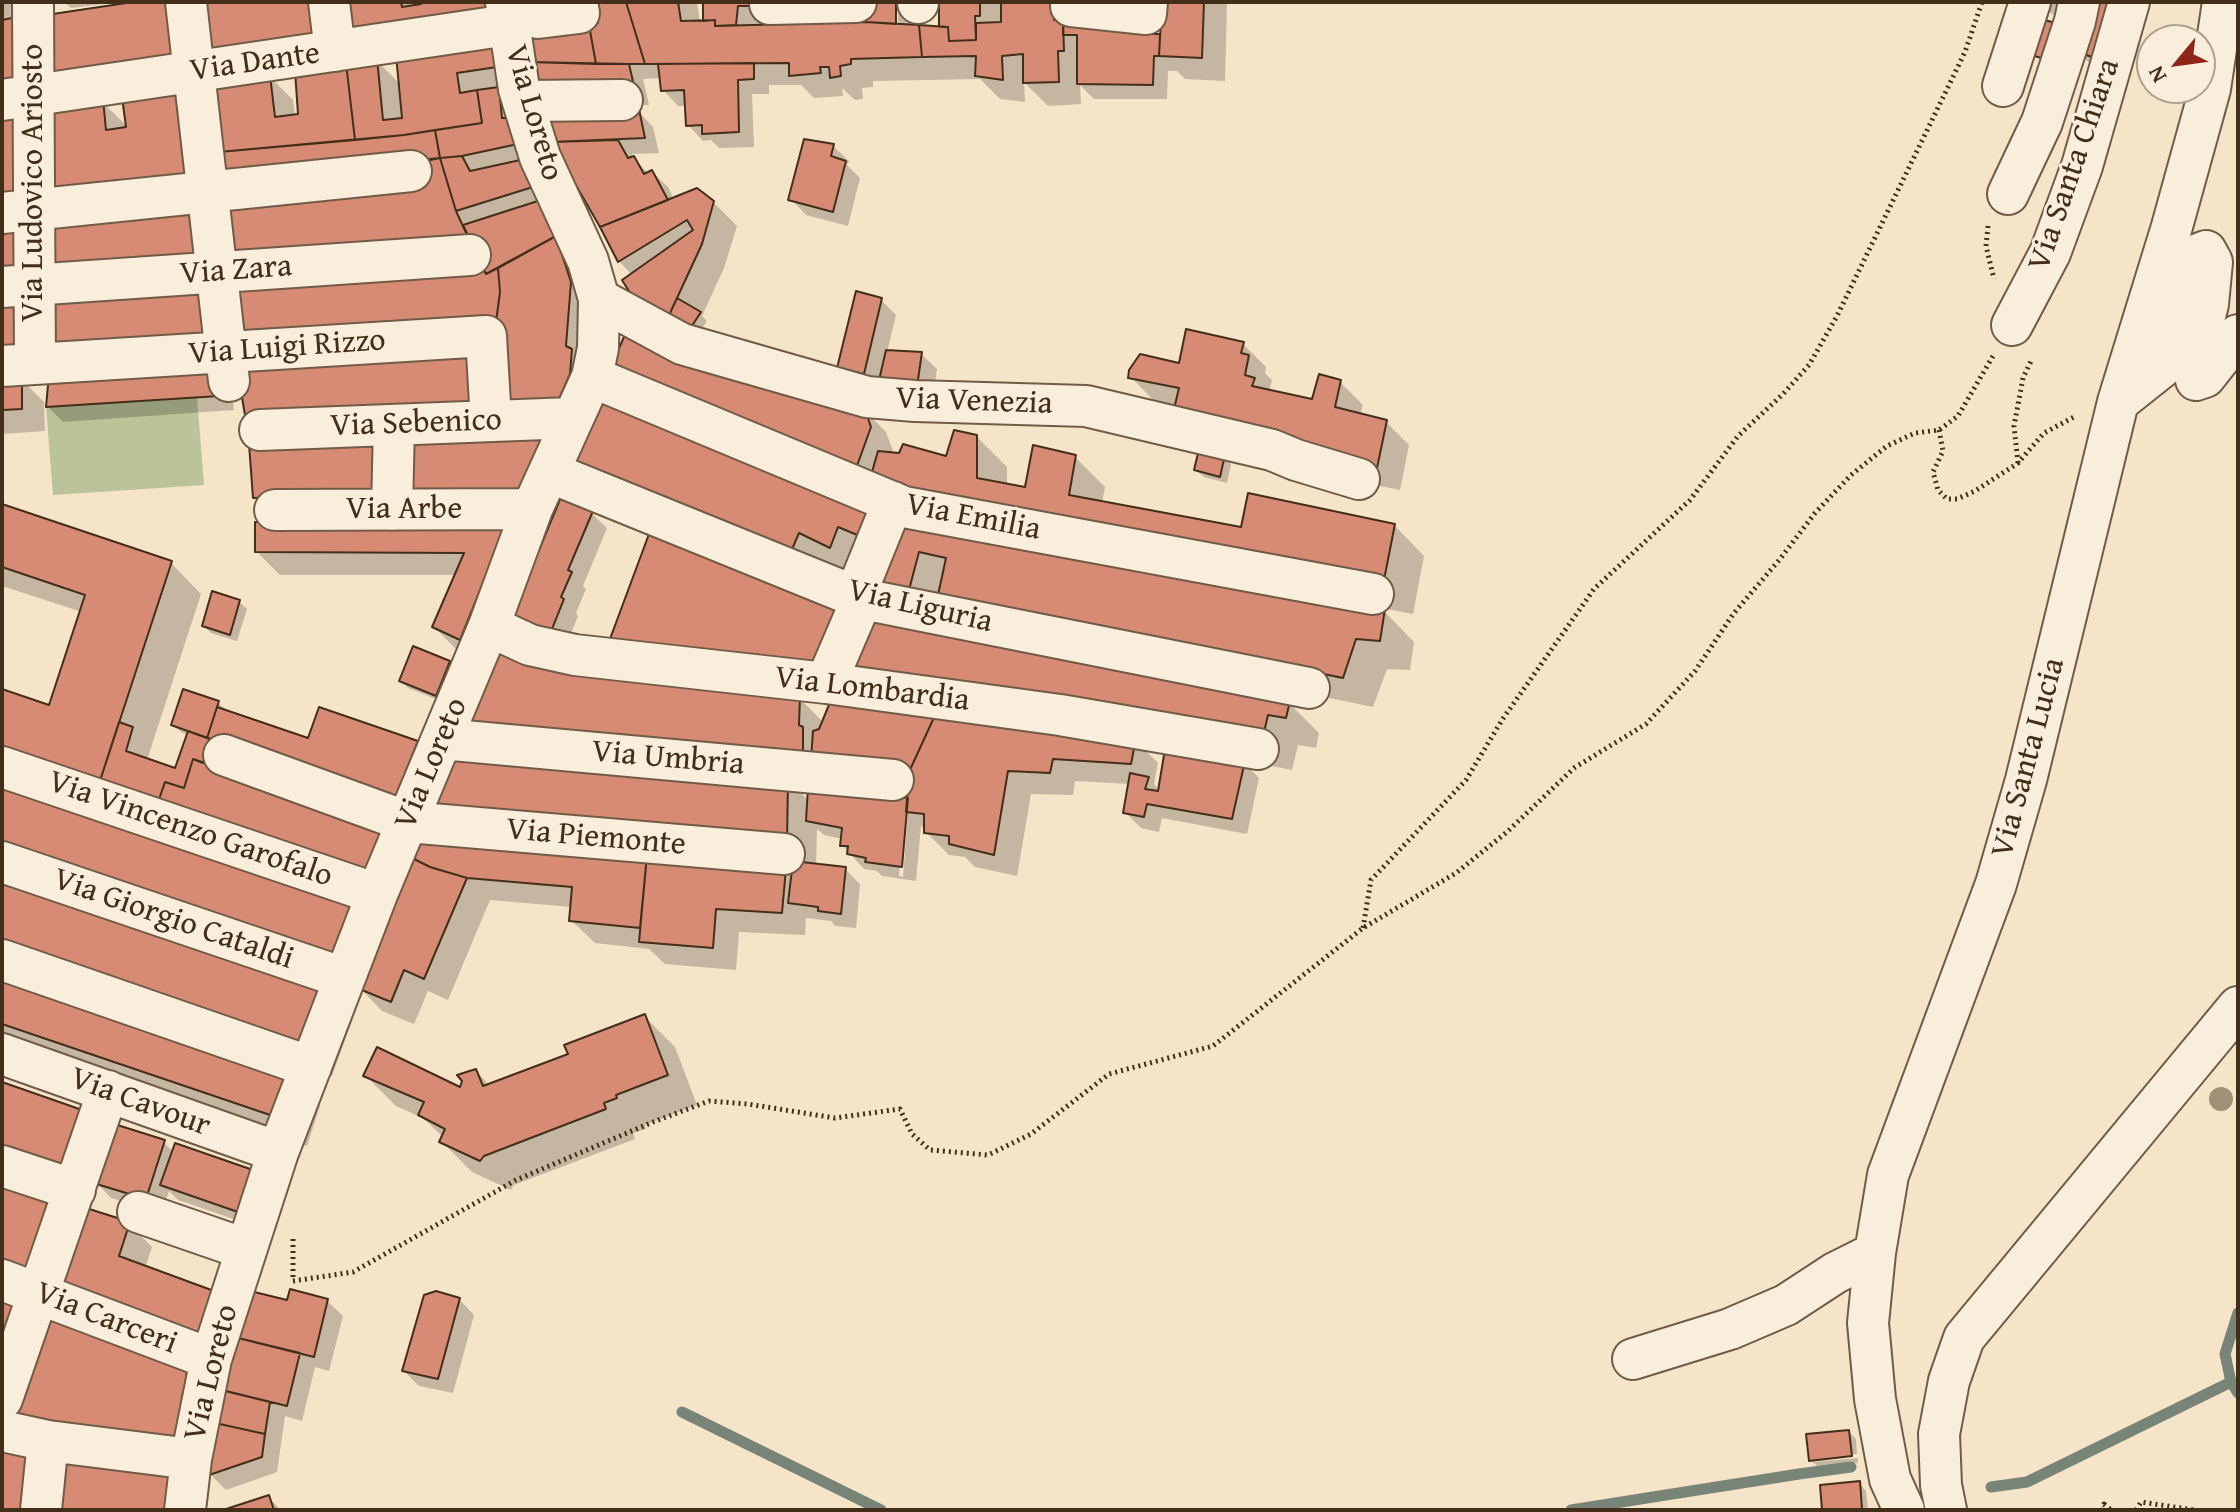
<!DOCTYPE html>
<html>
<head>
<meta charset="utf-8">
<style>
  body { margin:0 }
  #map { position:relative; width:2240px; height:1512px; overflow:hidden; background:#f6e4c9; font-family:"Gentium Book Plus",serif }
  canvas { display:block }
  .frame { position:absolute; inset:0; border:4px solid #432e1a; pointer-events:none }
  .north { position:absolute; left:2136px; top:24px; width:80px; height:80px; box-sizing:border-box; background:#f9eddc; border:2px solid #b0a18e; border-radius:50%; rotate:241deg; font-size:22px; font-weight:700; line-height:32px; text-align:center; color:#432e1a }
  .north::after { content:''; display:block; margin:auto; width:28px; height:36px; background:#8f2418; clip-path:polygon(50% 0,100% 100%,50% 72%,0 100%) }
</style>
</head>
<body>
<div id="map">
<canvas width="2240" height="1512"></canvas>
<div class="frame"></div>
<div class="north">N</div>
</div>
<script>
const ctx = document.querySelector('canvas').getContext('2d');
ctx.lineJoin = 'round';
function fill(path, color) {
  ctx.fillStyle = color;
  ctx.fill(path, 'evenodd');
}
function poly(rows) {
  const path = new Path2D();
  for (const r of rows) {
    path.moveTo(r[0], r[1]);
    for (let i = 2; i < r.length; i += 2) path.lineTo(r[i], r[i + 1]);
  }
  return path;
}
function trace(path, color, width, dash) {
  ctx.strokeStyle = color;
  ctx.lineWidth = width;
  ctx.lineCap = dash ? 'butt' : 'round';
  ctx.setLineDash(dash || []);
  ctx.stroke(path);
}
function label(font, color, halo, rows, align = 'center') {
  ctx.font = font + ' "Gentium Book Plus",serif';
  ctx.lineWidth = 6;
  ctx.setLineDash([]);
  ctx.textBaseline = 'middle';
  ctx.strokeStyle = halo;
  ctx.fillStyle = color;
  for (const [text, x, y, turn = 0] of rows) {
    ctx.save();
    ctx.translate(x, y);
    ctx.rotate((+turn || 0) * Math.PI / 180);
    ctx.textAlign = isNaN(turn) ? turn : align;
    if (halo) ctx.strokeText(text, 0, 0);
    ctx.fillText(text, 0, 0);
    ctx.restore();
  }
}
const green = poly([
  [197,397,204,485,53,495,46,407]
]);
const shadow = poly([
  [2,2,40,2,20,378,44,402,45,431,2,434],
  [64,2,120,2,71,8],
  [123,2,174,2,102,102,128,127,230,380,234,410,63,422,48,407,50,276],
  [343,2,510,2,578,262,588,368,543,434,566,457,279,520,255,497,270,77,293,100,295,116,300,115],
  [398,58,401,85,377,61],
  [596,2,697,2,700,23,706,22,705,2,894,2,894,34,898,34,898,2,911,2,911,27,941,29,941,2,1080,2,1140,27,1148,36,1159,36,1162,39,1164,2,1227,2,1225,81,1185,79,1177,71,1168,71,1167,99,1094,99,1080,85,1081,104,1048,106,1024,82,1025,102,1000,99,980,79,873,81,873,87,862,88,863,99,855,100,842,88,843,96,814,98,801,85,769,85,769,94,752,94,754,147,719,148,711,140,703,141,688,125,687,106,678,106,663,90,662,78,643,79,649,105,555,103,576,22,600,25],
  [868,6,868,24,772,26,773,9],
  [2147,2,2100,74,2077,50,2064,26,2041,3],
  [638,111,653,127,659,153,632,154,634,159,649,174,652,172,668,187,674,200,713,202,737,226,724,268,702,316,707,321,694,341,619,261,552,142],
  [833,146,849,161,847,165,860,178,848,226,806,215,791,199],
  [881,300,896,315,887,352,921,354,937,369,931,408,855,383,840,367],
  [1243,344,1266,367,1265,373,1272,380,1269,392,1314,402,1340,382,1363,405,1360,415,1386,422,1409,445,1400,490,1321,474,1177,405,1154,401,1131,377,1180,365],
  [635,395,863,409,886,432,893,451,892,454,947,459,976,436,1007,467,1007,486,1027,489,1075,457,1105,487,1102,503,1242,530,1394,525,1424,556,1413,614,1381,608,1414,642,1410,670,1387,669,1373,707,970,624,829,562,820,583],
  [1224,457,1231,464,1227,483,1204,477,1196,470],
  [2,507,171,563,201,594,147,760,177,771,188,735,181,732,173,725,184,692,218,703,226,710,309,741,417,743,440,766,391,901,2,691,50,707,82,612,2,586],
  [591,513,607,528,583,586,586,589,576,613,578,616,563,653,527,637],
  [508,521,483,662,457,650,434,627,456,575,280,575,257,552],
  [214,594,239,602,247,609,237,641,211,633,204,626],
  [414,649,449,663,457,670,443,702,408,688,401,681],
  [499,650,1289,703,1319,733,1316,748,1298,745,1292,770,1241,760,1259,778,1247,834,1162,818,1159,832,1141,828,1125,812,1130,784,1075,781,1073,795,1031,794,1017,876,975,867,965,857,949,855,926,832,921,825,916,881,882,876,877,871,864,869,842,845,843,839,824,835,817,829,816,866,845,869,860,884,856,928,835,926,831,921,806,918,805,935,739,932,736,970,665,964,649,949,595,943,571,920,572,907,490,900,448,1000,428,991,414,1024,382,1011,363,991,2,869,351,906],
  [799,698,832,702,824,723],
  [1132,737,1168,745,1160,791,1154,784,1158,763],
  [836,781,910,791,909,800],
  [792,784,810,786,809,801],
  [905,808,908,812,903,877,899,876],
  [2,967,323,988,353,1018,332,1076],
  [2,978,290,1075,320,1106,307,1146,2,1043],
  [644,1016,675,1047,697,1105,645,1125,646,1129,633,1133,635,1139,514,1185,511,1190,472,1172,441,1141,443,1137,423,1118,396,1106,366,1076,461,1090,476,1071,490,1086,571,1055],
  [2,1084,163,1142,254,1226,178,1200,169,1191,162,1213,111,1198],
  [129,1224,152,1247,145,1268,79,1313],
  [247,1292,289,1302,327,1301,343,1316,329,1371,315,1367,302,1421,285,1416,277,1472,226,1490,211,1475,217,1423],
  [459,1299,474,1315,453,1393,419,1386,404,1371],
  [1849,1432,1856,1439,1857,1454,1814,1458,1814,1462,1858,1458,1858,1463,1818,1467,1811,1460],
  [1859,1483,1866,1491,1868,1510,1824,1510,1822,1487],
  [268,1497,281,1510,229,1510]
]);
const stream = poly([
  [2238,1313,2225,1354,2231,1382,2238,1393],
  [682,1412,881,1510],
  [1991,1487,2027,1482,2231,1382],
  [1571,1510,1799,1474,1851,1467]
]);
const building = poly([
  [133,2,172,2,179,59,46,80,46,15,133,2],
  [200,2,315,2,320,39,206,53,200,2],
  [341,2,401,2,402,7,421,4,420,2,491,2,493,17,345,40,341,2],
  [594,2,626,2,645,64,596,64,589,25,598,23,594,2],
  [626,2,678,2,681,21,715,20,715,26,866,22,919,25,922,57,851,59,851,64,840,66,841,76,830,78,829,67,820,67,821,73,789,76,789,63,645,64,626,2],
  [703,2,749,2,749,6,738,6,736,25,715,26,715,20,703,21,703,2],
  [866,2,896,2,896,24,866,22,866,2],
  [939,2,980,2,980,16,975,16,976,40,949,41,948,27,939,27,939,2],
  [1001,2,1053,2,1054,20,1063,20,1064,51,1058,51,1059,82,1023,83,1023,54,1002,56,1003,80,975,76,976,56,922,57,919,25,948,27,949,41,976,40,976,23,1001,22,1001,2],
  [1162,2,1204,2,1202,58,1159,56,1162,2],
  [2088,2,2119,2,2103,61,2075,51,2088,2],
  [17,17,17,86,2,88,2,20,17,17],
  [2035,17,2065,26,2055,62,2024,53,2035,17],
  [1063,20,1141,25,1141,34,1160,34,1159,56,1154,56,1153,85,1077,84,1077,35,1063,35,1063,20],
  [589,25,596,64,529,62,525,28,589,25],
  [494,40,497,67,457,73,460,93,477,90,482,123,404,135,355,140,346,63,377,58,383,120,402,118,396,55,494,40],
  [529,62,629,64,635,90,537,88,529,62],
  [346,63,355,140,219,152,210,83,270,75,275,117,298,114,295,71,346,63],
  [754,63,754,79,738,80,739,132,702,134,702,125,686,126,684,90,661,91,658,64,754,63],
  [499,87,502,118,506,118,518,144,462,156,440,158,435,130,482,123,477,90,499,87],
  [182,89,194,183,47,200,47,107,103,99,106,130,126,127,122,97,182,89],
  [542,109,639,109,645,138,551,142,542,109],
  [18,112,19,204,2,206,2,114,18,112],
  [435,130,440,158,223,181,219,152,404,135,435,130],
  [804,139,834,144,831,156,846,161,833,212,788,200,804,139],
  [618,140,628,158,634,156,644,174,652,170,668,200,600,227,551,142,618,140],
  [462,156,470,171,525,159,536,186,456,211,440,158,462,156],
  [440,158,456,211,473,248,230,265,223,202,440,158],
  [697,188,714,201,702,244,665,324,640,309,622,280,693,230,687,220,618,262,600,227,697,188],
  [541,200,556,236,486,274,463,225,541,200],
  [197,204,204,265,48,276,47,221,197,204],
  [19,220,20,275,2,276,2,222,19,220],
  [556,236,571,282,566,346,572,349,570,374,556,406,500,408,496,322,500,292,498,268,556,236],
  [480,263,486,274,498,268,500,292,496,322,235,339,229,282,480,263],
  [206,284,213,340,48,352,48,292,206,284],
  [856,291,882,298,864,374,837,368,856,291],
  [20,296,20,354,2,355,2,297,20,296],
  [677,298,701,312,686,335,665,324,677,298],
  [629,325,864,407,871,427,853,477,609,372,629,325],
  [1186,329,1244,342,1241,353,1249,355,1245,375,1255,378,1252,386,1312,399,1319,374,1341,380,1335,407,1387,420,1377,468,1296,451,1173,413,1179,388,1128,378,1129,370,1140,354,1179,363,1186,329],
  [477,346,479,409,246,421,236,362,477,346],
  [886,350,922,352,916,394,877,389,886,350],
  [215,363,219,396,46,407,49,374,215,363],
  [22,377,22,409,2,410,2,378,22,377],
  [600,394,885,512,872,541,838,527,830,548,799,533,790,554,573,467,600,394],
  [954,430,977,435,977,478,1025,487,1033,445,1076,455,1069,495,1241,527,1248,493,1395,524,1383,585,956,504,870,479,878,451,899,453,903,444,946,456,954,430],
  [544,432,520,494,403,496,405,435,544,432],
  [384,437,383,494,253,498,249,444,384,437],
  [1199,449,1225,455,1220,477,1194,470,1199,449],
  [561,497,593,511,568,570,572,572,561,597,564,599,548,639,509,622,561,497],
  [2,504,172,561,98,787,2,755,2,689,49,705,85,595,2,567,2,504],
  [893,514,1290,593,1385,609,1380,641,1356,639,1343,678,938,595,946,558,919,552,909,590,880,585,893,514],
  [509,519,460,640,432,627,464,553,255,552,255,522,470,521,509,519],
  [649,534,841,607,817,667,607,647,649,534],
  [212,591,240,600,230,635,202,626,212,591],
  [865,618,1290,701,1286,718,1268,715,1262,741,844,671,865,618],
  [413,646,450,661,436,696,399,681,413,646],
  [498,647,800,696,799,725,803,727,803,758,465,732,498,647],
  [183,689,219,701,207,738,171,725,183,689],
  [831,700,936,713,909,772,811,759,813,731,819,729,831,700],
  [217,707,308,738,319,707,418,741,394,801,207,738,217,707],
  [936,713,1136,738,1131,764,1053,759,1050,773,1008,771,994,855,949,844,949,836,924,833,924,814,906,812,909,772,936,713],
  [119,722,133,727,126,751,175,768,188,731,211,739,203,763,193,759,184,788,165,782,156,808,98,787,119,722],
  [1166,743,1245,761,1232,819,1147,804,1144,817,1123,813,1130,773,1149,777,1145,789,1158,791,1166,743],
  [456,754,788,778,787,843,429,817,456,754],
  [193,759,386,824,368,880,156,808,165,782,184,788,193,759],
  [2,786,352,905,334,963,2,850,2,786],
  [808,787,908,798,902,867,865,862,866,858,847,854,848,846,840,846,842,828,806,821,808,787],
  [420,839,647,855,640,928,569,921,572,887,467,878,430,867,412,858,420,839],
  [647,855,786,868,782,913,716,909,713,948,639,942,647,855],
  [412,858,430,867,467,878,424,979,404,970,391,1002,357,988,412,858],
  [793,861,846,867,841,914,818,911,818,907,788,903,793,861],
  [2,877,324,986,302,1047,2,948,2,877],
  [2,976,291,1074,276,1117,2,1024,2,976],
  [645,1014,668,1075,616,1095,617,1098,604,1103,606,1109,484,1156,480,1161,439,1142,445,1129,418,1115,424,1102,363,1076,377,1047,460,1087,462,1081,457,1075,476,1069,483,1086,568,1054,564,1045,645,1014],
  [2,1082,85,1111,63,1171,2,1150,2,1082],
  [111,1123,165,1140,146,1199,93,1183,111,1123],
  [175,1143,253,1170,238,1212,160,1185,175,1143],
  [2,1181,55,1199,25,1275,2,1267,2,1181],
  [83,1207,130,1222,119,1256,214,1291,195,1344,54,1290,83,1207],
  [290,1289,328,1299,314,1357,234,1337,246,1290,287,1300,290,1289],
  [2,1290,22,1297,2,1353,2,1290],
  [436,1291,460,1298,438,1379,402,1371,424,1295,436,1291],
  [46,1313,188,1360,179,1442,11,1417,46,1313],
  [234,1337,300,1353,287,1406,222,1390,234,1337],
  [221,1390,270,1402,265,1434,215,1423,221,1390],
  [215,1423,265,1434,262,1457,209,1475,215,1423],
  [1849,1430,1852,1456,1809,1461,1806,1434,1849,1430],
  [2,1449,30,1452,24,1510,2,1510,2,1449],
  [61,1462,173,1471,169,1510,53,1510,61,1462],
  [1860,1481,1862,1509,1822,1510,1820,1485,1860,1481],
  [269,1495,274,1510,223,1510,269,1495]
]);
const path = poly([
  [1988,226,1986,246,1994,279],
  [1939,430,1943,451,1933,472,1938,490,1947,499,1957,499,1975,491,2018,463,2044,433,2074,417],
  [2018,463,2014,426,2023,378,2032,359],
  [1363,928,1371,880,1466,780,1502,720,1594,589,1690,500,1738,436,1783,394,1809,365,1837,316,1965,52,1982,2],
  [293,1239,293,1281,353,1272,516,1180,653,1122,709,1101,748,1104,835,1118,900,1109,912,1134,930,1150,988,1155,1031,1134,1109,1074,1213,1046,1363,928,1456,873,1507,832,1574,768,1646,724,1695,671,1734,613,1780,559,1815,513,1851,475,1887,446,1915,433,1939,430,1958,416,1993,356],
  [2103,1510,2104,1504,2111,1510],
  [2136,1510,2141,1502,2194,1510]
]);
const minor = poly([
  [33,2,35,364],
  [186,2,229,381],
  [329,2,335,51],
  [1071,2,1071,6,1146,14,1147,2],
  [918,3,918,2],
  [770,4,856,2],
  [538,18,579,13,577,2],
  [2003,86,2030,2],
  [2,100,508,25],
  [523,101,622,100],
  [2008,194,2042,122,2075,21,2079,2],
  [2,213,411,171],
  [2,287,470,255],
  [599,299,682,344,867,397,915,401,1086,406,1272,450,1296,460,1359,479],
  [2012,325,2050,253,2082,166,2129,2],
  [2,366,486,336,491,421],
  [592,377,904,507,1373,594],
  [2118,402,2162,367,2196,255,2206,251,2212,262,2208,304,2193,363,2196,380,2205,377,2238,335],
  [260,430,571,418],
  [549,472,862,599,1309,688],
  [275,510,532,509],
  [392,510,394,425],
  [855,596,893,502],
  [489,626,530,645,575,655,826,683,1060,715,1258,749],
  [826,683,862,599],
  [442,739,893,780],
  [224,755,408,822,784,854],
  [2,767,377,894],
  [2,862,344,978],
  [2,960,311,1067],
  [2,1054,278,1152],
  [2,1166,75,1190],
  [138,1212,245,1249],
  [2,1280,211,1359],
  [1633,1359,1730,1329,1786,1305,1835,1273,1875,1253],
  [2,1399,108,1091],
  [2,1431,48,1441,191,1459],
  [41,1510,48,1441],
  [185,1510,191,1459,211,1359,278,1152,377,894,489,626,532,509,592,377,598,348,599,299,588,261,540,157,519,89,506,2],
  [1904,1510,1890,1479,1875,1399,1868,1323,1875,1253,1888,1175,1996,884,2026,780,2118,402,2171,230,2210,89,2223,2],
  [1946,1510,1941,1485,1939,1434,1949,1381,1964,1338,2238,1007]
]);
const trees = [
  [2221,1099]
];
const streetNames = [
  ["Via Dante",255,63,-8],
  ["Via Loreto",533,113,74],
  ["Via Santa Chiara",2075,165,-71],
  ["Via Ludovico Ariosto",34,183,-90],
  ["Via Zara",236,271,-4],
  ["Via Luigi Rizzo",287,348,-4],
  ["Via Venezia",974,402,2],
  ["Via Sebenico",416,424,-2],
  ["Via Arbe",404,510],
  ["Via Emilia",973,518,11],
  ["Via Liguria",920,607,13],
  ["Via Lombardia",872,690,7],
  ["Via Santa Lucia",2029,758,-75],
  ["Via Umbria",668,759,5],
  ["Via Loreto",432,764,-67],
  ["Via Vincenzo Garofalo",190,830,19],
  ["Via Piemonte",596,838,5],
  ["Via Giorgio Cataldi",173,920,19],
  ["Via Cavour",140,1103,20],
  ["Via Carceri",106,1319,21],
  ["Via Loreto",212,1373,-76]
];
fill(green, '#bbc498');
fill(shadow, '#0003');
trace(stream, '#798479', 11);
fill(building, '#d78b75');
trace(building, '#432e1a', 2);
trace(minor, '#705c46', 44);
trace(path, '#432e1a', 5, [2, 4]);
trace(minor, '#f9eddc', 40);
ctx.fillStyle = '#a19076';
for (const [x, y] of trees) {
  ctx.beginPath();
  ctx.arc(x, y, 12, 0, 2 * Math.PI);
  ctx.fill();
}
label('32px', '#432e1a', '#f9eddc', streetNames);
</script>
</body>
</html>
